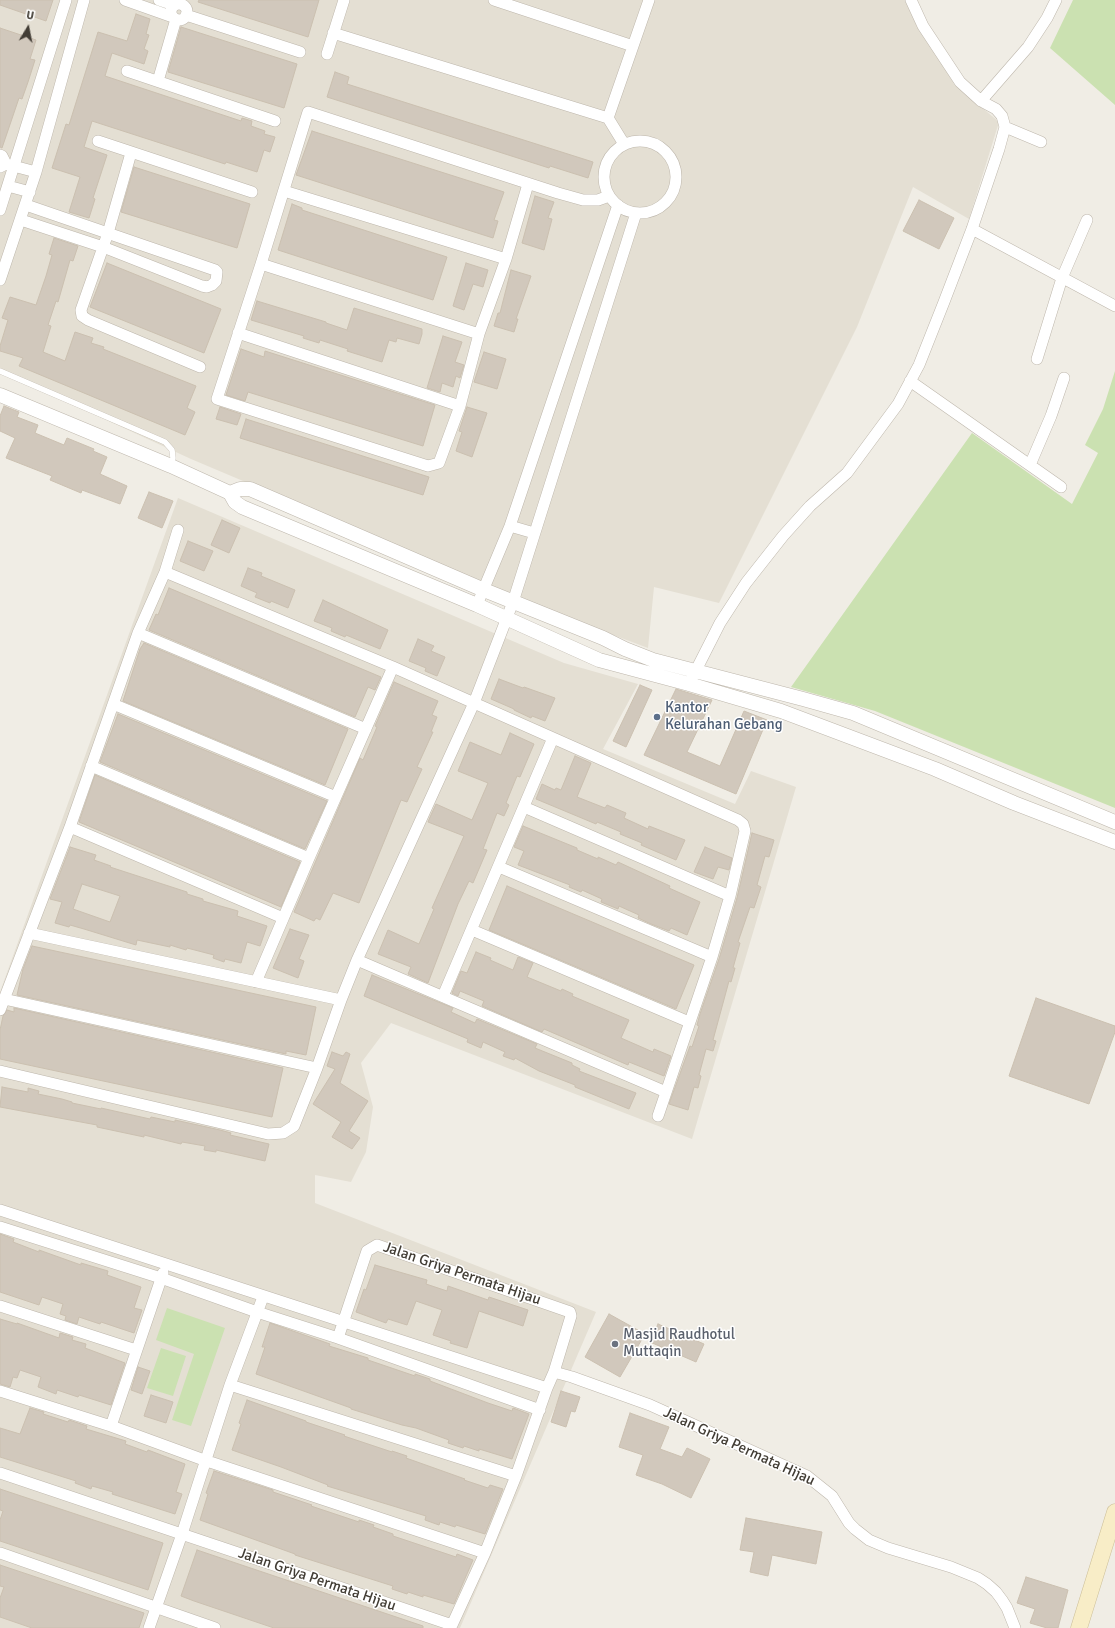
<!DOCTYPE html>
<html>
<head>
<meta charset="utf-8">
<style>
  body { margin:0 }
  #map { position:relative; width:1115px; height:1628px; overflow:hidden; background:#f0ede5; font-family:Signika,sans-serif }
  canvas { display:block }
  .north { position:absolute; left:8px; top:8px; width:40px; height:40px; -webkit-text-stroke:3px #fff; paint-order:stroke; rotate:10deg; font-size:11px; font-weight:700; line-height:16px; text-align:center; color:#423d35 }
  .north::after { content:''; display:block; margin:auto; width:14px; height:18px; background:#423d35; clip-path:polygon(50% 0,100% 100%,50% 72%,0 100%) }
</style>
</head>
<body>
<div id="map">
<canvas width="1115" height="1628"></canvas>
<div class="north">U</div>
</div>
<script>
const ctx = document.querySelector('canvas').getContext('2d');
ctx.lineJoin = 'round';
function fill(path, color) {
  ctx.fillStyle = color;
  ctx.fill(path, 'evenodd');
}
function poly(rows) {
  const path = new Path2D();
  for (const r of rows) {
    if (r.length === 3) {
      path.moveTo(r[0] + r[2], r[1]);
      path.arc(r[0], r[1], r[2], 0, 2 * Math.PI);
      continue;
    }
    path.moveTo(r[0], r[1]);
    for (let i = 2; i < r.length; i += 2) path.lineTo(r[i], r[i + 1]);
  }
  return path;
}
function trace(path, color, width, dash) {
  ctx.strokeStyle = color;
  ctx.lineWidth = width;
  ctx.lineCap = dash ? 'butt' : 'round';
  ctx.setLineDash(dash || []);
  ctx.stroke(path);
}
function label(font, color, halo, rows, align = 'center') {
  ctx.font = font + ' Signika,sans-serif';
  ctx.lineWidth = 3;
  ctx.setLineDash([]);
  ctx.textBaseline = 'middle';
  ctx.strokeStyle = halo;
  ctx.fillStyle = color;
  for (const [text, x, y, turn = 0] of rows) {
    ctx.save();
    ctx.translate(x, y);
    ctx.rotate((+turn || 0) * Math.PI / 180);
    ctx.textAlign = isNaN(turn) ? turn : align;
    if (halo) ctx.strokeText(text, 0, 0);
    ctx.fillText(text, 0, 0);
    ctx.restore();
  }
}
const residential = poly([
  [0,0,905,0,954,84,999,122,969,219,913,187,857,327,719,603,654,587,648,648,560,615,191,459,0,371],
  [178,498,564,663,638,684,603,749,735,804,751,771,796,787,692,1139,391,1023,361,1063,373,1107,366,1152,351,1182,315,1175,315,1203,596,1312,460,1628,0,1628,0,992]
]);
const green = poly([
  [1073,0,1115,0,1115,105,1050,48],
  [1115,371,1115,808,875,711,791,687,972,433,1072,504,1098,453,1085,445,1103,409],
  [167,1308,225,1328,191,1426,172,1420,194,1354,156,1340],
  [161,1348,186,1356,173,1396,147,1388]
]);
const building = poly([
  [0,0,53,0,46,21,0,5,0,0],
  [199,0,319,0,308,37,198,2,199,0],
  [136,14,150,19,146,34,149,35,144,49,148,51,144,64,112,53,105,76,241,121,242,118,252,121,251,126,265,131,264,134,275,137,270,152,264,150,257,172,226,162,225,164,92,121,84,147,107,155,93,198,95,199,89,218,69,212,80,177,52,168,66,124,69,125,98,32,127,41,136,14],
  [181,27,297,64,284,108,168,72,181,27],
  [0,28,36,40,30,59,35,60,28,82,22,99,19,98,2,148,0,147,0,28],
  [335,72,349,77,347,84,593,162,588,178,550,166,549,168,327,97,335,72],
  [312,131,504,192,494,220,498,221,493,238,296,175,312,131],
  [134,167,250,204,237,248,121,212,134,167],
  [535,196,554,202,548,218,552,219,544,250,522,243,535,196],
  [919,200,954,218,939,249,903,231,919,200],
  [292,204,302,208,302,210,447,257,433,300,278,250,292,204],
  [54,238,78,246,73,261,70,260,58,302,56,301,48,325,51,326,43,352,65,361,75,332,93,338,91,343,104,347,103,349,196,386,187,408,195,412,185,435,19,366,23,358,0,351,0,346,8,320,2,318,10,297,36,305,46,276,52,255,49,254,54,238],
  [107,263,221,309,204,353,90,307,107,263],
  [466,263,488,270,483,287,473,284,464,310,453,306,466,263],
  [511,270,531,276,516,319,518,319,514,332,494,326,498,313,500,313,511,270],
  [257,301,326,322,326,323,347,330,354,308,422,329,422,334,419,344,397,338,396,342,389,340,382,362,347,351,348,349,320,340,319,343,303,338,304,336,251,320,257,301],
  [443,336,462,342,455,362,464,365,460,378,456,376,453,387,442,383,440,392,427,388,443,336],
  [241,349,264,357,265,351,435,405,423,446,248,392,245,401,226,395,241,349],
  [484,352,506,359,497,389,474,382,484,352],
  [4,406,19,412,17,417,38,425,35,433,64,445,67,438,94,449,93,451,107,457,100,474,127,486,120,504,82,490,81,493,50,480,52,476,6,458,15,438,0,431,0,416,4,406],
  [220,407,241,414,237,425,216,419,220,407],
  [467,407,487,413,472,457,456,451,462,432,459,431,467,407],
  [246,419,429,477,423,495,240,438,246,419],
  [149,492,173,501,162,528,138,518,149,492],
  [222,520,240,528,229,553,211,545,222,520],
  [188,541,213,551,204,571,180,561,188,541],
  [248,568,262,573,261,576,295,590,288,608,271,601,270,603,255,597,257,593,241,586,248,568],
  [169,588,381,677,375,690,368,687,355,717,149,630,156,614,158,615,169,588],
  [323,600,388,630,380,649,346,635,345,637,331,631,332,628,314,621,323,600],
  [418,639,434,646,431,651,445,657,437,676,425,671,426,668,409,661,418,639],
  [144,643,348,729,325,785,123,701,140,649,144,643],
  [499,679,523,688,524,687,555,698,545,721,532,716,531,718,514,710,514,709,491,699,499,679],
  [394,682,438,701,432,715,437,717,431,732,433,732,417,767,422,769,407,802,401,800,359,903,333,893,320,920,316,918,314,921,294,912,360,758,363,760,377,727,375,726,394,682],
  [640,685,652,690,626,747,613,741,640,685],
  [676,689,712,700,687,752,720,766,744,711,767,720,736,794,644,755,676,689],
  [118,714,327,801,305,849,100,762,118,714],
  [510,733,534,744,520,777,517,776,506,803,509,805,504,816,497,813,483,849,487,850,473,883,469,881,458,904,428,983,408,974,411,967,378,954,388,930,419,944,434,909,432,908,464,836,428,822,431,815,436,804,472,820,488,783,458,771,470,742,501,755,510,733],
  [575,756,591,763,577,797,605,808,607,805,626,813,624,818,648,829,649,826,685,840,676,860,641,845,642,843,620,834,621,832,597,822,596,824,536,799,542,784,555,790,556,788,561,790,575,756],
  [95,775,300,862,281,907,79,822,95,775],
  [523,826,577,848,577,850,598,859,598,857,616,865,618,862,670,886,669,888,700,902,687,935,671,928,669,931,651,924,638,918,639,915,619,906,618,909,601,902,602,899,582,890,581,892,569,887,570,885,518,865,524,851,514,847,523,826],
  [752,833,774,840,769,857,765,856,757,885,761,887,754,908,750,907,738,942,740,943,733,968,735,968,731,982,729,981,713,1040,716,1041,713,1051,706,1049,699,1075,701,1076,698,1088,694,1087,688,1110,669,1104,690,1046,692,1047,699,1026,697,1025,700,1014,719,959,737,898,752,833],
  [70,847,96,855,94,860,111,866,110,867,187,892,187,894,203,899,203,901,238,911,237,916,267,926,260,946,247,942,241,963,225,959,224,962,213,958,214,955,187,948,186,950,170,945,170,947,137,940,136,945,84,929,70,925,69,927,55,923,62,902,50,899,70,847],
  [82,884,120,896,110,922,73,909,82,884],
  [705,847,732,858,729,870,718,867,713,879,694,872,705,847],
  [507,886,694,965,676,1009,489,930,507,886],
  [290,929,309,935,299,959,304,961,298,978,273,968,290,929],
  [32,946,316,1007,306,1055,286,1051,286,1054,17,995,23,969,32,946],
  [476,952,491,958,490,960,513,970,518,957,533,963,527,977,561,991,562,989,573,994,572,996,629,1020,621,1038,653,1052,654,1049,671,1056,664,1076,629,1062,628,1065,544,1029,542,1032,482,1006,484,1001,460,991,458,996,452,993,461,971,467,973,476,952],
  [372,975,453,1008,451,1012,475,1023,477,1019,537,1044,535,1048,572,1063,572,1065,580,1069,579,1071,636,1093,629,1109,575,1087,575,1085,539,1071,515,1058,514,1060,503,1056,505,1052,483,1042,481,1048,467,1042,468,1039,364,996,372,975],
  [1036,998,1115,1026,1115,1032,1089,1104,1009,1076,1036,998],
  [14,1008,283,1068,272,1117,0,1059,0,1030,3,1016,7,1010,14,1012,14,1008],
  [332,1052,343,1056,346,1052,350,1054,340,1083,368,1101,349,1131,360,1138,352,1149,332,1137,341,1122,313,1104,335,1069,327,1066,332,1052],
  [2,1087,28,1092,28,1088,39,1091,38,1094,62,1099,72,1102,72,1103,101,1109,101,1108,150,1119,151,1117,175,1122,175,1120,220,1130,231,1133,230,1135,269,1144,265,1161,216,1150,216,1152,204,1150,205,1146,182,1142,181,1144,144,1135,144,1137,97,1127,97,1125,0,1107,2,1087],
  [0,1234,14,1239,13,1242,39,1252,39,1250,81,1265,81,1263,108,1271,107,1275,141,1287,134,1308,142,1310,134,1333,101,1322,100,1324,79,1317,77,1324,65,1320,66,1316,60,1314,63,1304,42,1297,39,1305,0,1292,0,1234],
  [375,1265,427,1280,426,1284,447,1291,448,1286,488,1300,489,1297,528,1310,523,1326,479,1311,467,1348,450,1343,451,1341,433,1335,442,1310,416,1301,407,1325,388,1319,386,1323,356,1312,364,1289,366,1290,375,1265],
  [609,1314,645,1334,620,1377,585,1357,609,1314],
  [0,1319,17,1324,17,1323,59,1338,60,1333,73,1337,72,1340,86,1344,85,1348,125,1363,111,1405,79,1395,78,1397,57,1390,56,1394,38,1387,41,1377,20,1370,17,1378,13,1377,10,1387,0,1384,0,1319],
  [270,1323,330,1344,329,1346,368,1358,368,1360,415,1376,415,1374,430,1379,430,1381,488,1403,512,1411,513,1408,529,1414,512,1459,479,1449,479,1451,464,1446,463,1448,448,1443,449,1440,416,1428,402,1425,351,1409,351,1408,256,1374,265,1347,262,1347,270,1323],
  [658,1324,704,1344,696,1362,650,1342,658,1324],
  [138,1367,150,1371,142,1394,131,1390,138,1367],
  [561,1391,580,1397,575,1412,571,1411,566,1427,551,1422,561,1391],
  [151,1395,173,1402,166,1423,144,1416,151,1395],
  [247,1400,306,1421,306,1422,345,1435,344,1436,392,1452,392,1451,407,1456,406,1458,465,1479,464,1480,488,1488,490,1485,503,1489,485,1534,456,1525,455,1527,440,1522,439,1525,425,1520,426,1516,327,1486,328,1485,281,1467,232,1450,241,1424,239,1423,247,1400],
  [30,1408,44,1412,43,1414,68,1422,69,1420,87,1426,86,1429,126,1441,125,1444,147,1452,148,1450,185,1464,176,1492,182,1494,175,1514,112,1494,113,1492,92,1486,91,1489,75,1483,76,1481,0,1457,0,1428,20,1434,30,1408],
  [630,1413,669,1427,660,1449,682,1457,687,1448,710,1459,691,1498,662,1484,636,1475,643,1455,619,1447,630,1413],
  [214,1471,273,1490,273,1492,312,1505,311,1506,359,1522,359,1520,374,1525,373,1527,393,1534,393,1536,456,1557,457,1554,473,1560,454,1604,423,1595,423,1597,408,1592,407,1594,392,1589,393,1586,295,1555,295,1554,200,1520,208,1494,206,1493,214,1471],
  [0,1489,163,1543,148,1590,0,1541,0,1520,3,1511,0,1510,0,1489],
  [746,1518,822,1532,816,1564,772,1555,768,1576,750,1572,754,1552,740,1550,746,1518],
  [197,1550,423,1626,423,1628,274,1628,194,1601,181,1596,197,1550],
  [0,1565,144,1613,139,1628,32,1628,0,1617,0,1598,4,1587,0,1586,0,1565],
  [1026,1577,1068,1590,1058,1628,1047,1628,1030,1623,1035,1609,1017,1603,1026,1577]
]);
const service = poly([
  [0,371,165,442,172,450,173,458,171,465]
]);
const minor = poly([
  [125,0,173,17],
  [159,0,174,5],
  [494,0,633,46],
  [179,12,8],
  [186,15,300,52],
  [333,33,608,118,624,144],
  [327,54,344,0],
  [127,71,275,121],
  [158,81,176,19],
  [981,101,1028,47,1047,18,1056,0],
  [608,118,649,0],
  [1005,127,1041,142],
  [98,141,252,192],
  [640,177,36],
  [131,153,108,233,81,310,82,316,88,320,200,367],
  [0,155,2,156,6,164],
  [0,167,6,164,36,172],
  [528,184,506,259,479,334,460,406,439,463,428,466,217,399,261,264,308,112,558,193,583,200,598,200,609,196],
  [8,186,30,192],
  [284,191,506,259],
  [0,210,66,0],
  [21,220,103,247,202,286,207,287,212,285,216,281,217,272,215,270,26,205],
  [972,229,1115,306],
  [261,264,479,334],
  [0,280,36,172,84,0],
  [238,333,460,406],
  [1037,359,1062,278,1087,220],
  [910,381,1061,487],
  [1030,465,1051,416,1064,378],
  [510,526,534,533],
  [165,572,393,667,553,738,443,996],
  [477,605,510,526,618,205],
  [138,633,366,729],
  [689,684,720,623,746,583,783,536,810,506,847,473,898,404,919,365,944,302,972,229,999,149,1005,127,1002,116,996,109,981,101,960,82,923,26,911,0],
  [113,704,336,797],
  [553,738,738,820,743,824,745,831,730,896,712,957,658,1116],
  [91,766,309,858],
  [524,807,730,896],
  [70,827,283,918],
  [499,867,712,957],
  [472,930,689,1022],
  [29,933,341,1000],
  [357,960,666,1092],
  [256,982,309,858,393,667],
  [4,999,317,1068],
  [0,1010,70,827,138,633,165,572,178,530],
  [0,1071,268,1134,283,1133,294,1126,317,1068,341,1000,357,960,474,703,513,602,636,213],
  [0,1210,547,1388],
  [0,1227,161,1278,257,1312,338,1338,540,1410],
  [0,1306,136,1350],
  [554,1372,572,1377,650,1405,807,1476,832,1496,849,1523,855,1529,869,1540,888,1548,951,1567,978,1578,987,1584,996,1592,1002,1600,1007,1608,1015,1628],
  [230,1385,516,1476],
  [0,1391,111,1426,204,1460,485,1553],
  [111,1426,163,1273],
  [0,1473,452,1625,485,1553,516,1476,547,1388,554,1372,571,1316,570,1312,377,1245,367,1251,338,1338],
  [0,1553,215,1628],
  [149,1628,182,1534,230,1385,263,1297]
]);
const tertiary = poly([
  [0,395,171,466,230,493,235,502,242,507,477,605,599,660,689,684,781,711,935,769,1014,803,1115,842],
  [230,493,240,489,250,489,484,590,603,638,625,649,653,660,803,699,853,713,1115,822]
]);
const secondary = poly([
  [1079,1628,1115,1512]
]);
const markers = [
  [657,717,4,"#5c6f8a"],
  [615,1344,4,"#6b7280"]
];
const serviceNames = [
  ["Kantor",665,708],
  ["Kelurahan Gebang",665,725]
];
const streetNames = [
  ["Jalan Griya Permata Hijau",462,1274,19],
  ["Jalan Griya Permata Hijau",739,1447,25],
  ["Jalan Griya Permata Hijau",317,1580,19]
];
const worshipNames = [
  ["Masjid Raudhotul",623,1335],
  ["Muttaqin",623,1352]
];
fill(residential, '#e4dfd3');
fill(green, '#cbe1b1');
fill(building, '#d1c8bc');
trace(building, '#cbc0b0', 1);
trace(service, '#beb7ac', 6);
trace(minor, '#beb7ac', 12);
trace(tertiary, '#beb7ac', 15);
trace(secondary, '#ccbf98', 17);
trace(service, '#fff', 5.5);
trace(minor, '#fff', 11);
trace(tertiary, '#fff', 14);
trace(secondary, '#f8edc7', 16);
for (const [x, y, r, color] of markers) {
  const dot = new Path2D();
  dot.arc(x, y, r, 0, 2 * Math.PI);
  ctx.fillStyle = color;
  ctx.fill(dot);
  trace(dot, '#fff', 1.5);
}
label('15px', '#4e5e75', '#fff', serviceNames, 'left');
label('15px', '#423d35', '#fff', streetNames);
label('15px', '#5b616d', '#fff', worshipNames, 'left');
</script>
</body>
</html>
